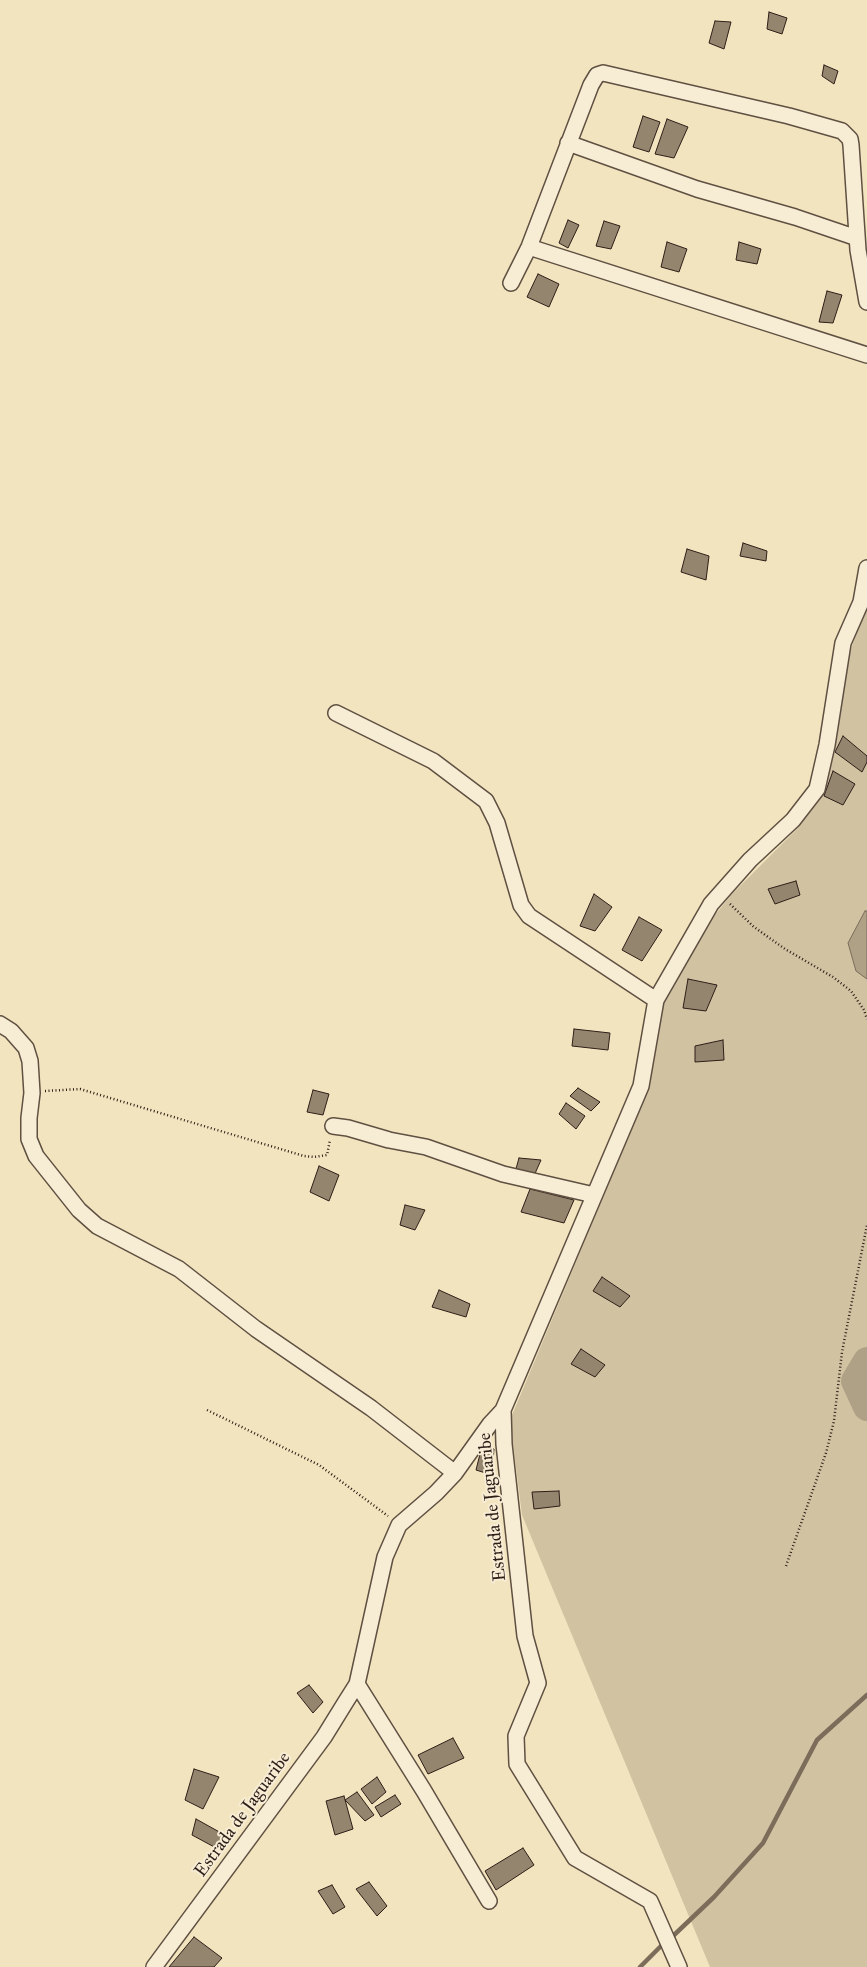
<!DOCTYPE html>
<html>
<head>
<meta charset="utf-8">
<style>
  body { margin:0 }
  canvas { display:block; background:#f2e4be }
</style>
</head>
<body>
<canvas width="867" height="1967"></canvas>
<script>
const ctx = document.querySelector('canvas').getContext('2d');
ctx.lineJoin = 'round';
function fill(path, color) {
  ctx.fillStyle = color;
  ctx.fill(path, 'evenodd');
}
function poly(rows) {
  const path = new Path2D();
  for (const r of rows) {
    path.moveTo(r[0], r[1]);
    for (let i = 2; i < r.length; i += 2) path.lineTo(r[i], r[i + 1]);
  }
  return path;
}
function trace(path, color, width, dash) {
  ctx.strokeStyle = color;
  ctx.lineWidth = width;
  ctx.lineCap = dash ? 'butt' : 'round';
  ctx.setLineDash(dash || []);
  ctx.stroke(path);
}
function label(font, color, halo, rows, align = 'center') {
  ctx.font = font + ' "IM FELL Great Primer",serif';
  ctx.lineWidth = 4;
  ctx.setLineDash([]);
  ctx.textBaseline = 'middle';
  ctx.strokeStyle = halo;
  ctx.fillStyle = color;
  for (const [text, x, y, turn = 0] of rows) {
    ctx.save();
    ctx.translate(x, y);
    ctx.rotate((+turn || 0) * Math.PI / 180);
    ctx.textAlign = isNaN(turn) ? turn : align;
    if (halo) ctx.strokeText(text, 0, 0);
    ctx.fillText(text, 0, 0);
    ctx.restore();
  }
}
const green = poly([
  [867,600,867,1967,710,1967,522,1515,510,1420,632,1128,661,1006,696,938,732,894,797,829,821,791,847,662]
]);
const water = poly([
  [865,911,867,911,867,979,856,971,848,943,865,911]
]);
const stream = poly([
  [673,1936,714,1897,763,1843,817,1740,867,1695],
  [640,1967,661,1946]
]);
const river = poly([
  [867,1361,855,1381,867,1407]
]);
const building = poly([
  [769,12,787,18,782,34,767,29,769,12],
  [715,21,731,22,724,49,709,43,715,21],
  [824,65,838,71,834,84,822,76,824,65],
  [643,116,660,122,649,152,633,147,643,116],
  [667,119,688,127,674,158,655,154,667,119],
  [568,220,579,225,568,248,559,243,568,220],
  [604,221,620,226,611,249,596,246,604,221],
  [667,242,687,249,679,272,661,267,667,242],
  [739,242,761,249,757,264,736,260,739,242],
  [538,274,559,284,549,307,527,297,538,274],
  [827,291,842,295,833,323,819,322,827,291],
  [743,543,767,551,766,561,740,556,743,543],
  [687,549,709,556,706,580,681,572,687,549],
  [843,736,867,756,867,762,862,772,835,752,843,736],
  [833,771,855,784,843,805,824,796,833,771],
  [796,881,800,895,775,904,768,889,796,881],
  [594,894,612,907,595,931,580,926,594,894],
  [639,917,662,930,642,961,622,950,639,917],
  [688,979,717,985,706,1011,683,1008,688,979],
  [574,1029,610,1033,608,1050,572,1046,574,1029],
  [723,1040,724,1060,695,1062,695,1046,723,1040],
  [578,1088,600,1102,591,1111,570,1096,578,1088],
  [313,1090,329,1094,323,1115,307,1112,313,1090],
  [566,1103,585,1116,576,1129,559,1114,566,1103],
  [519,1158,541,1160,533,1178,514,1176,519,1158],
  [319,1166,339,1175,329,1201,310,1192,319,1166],
  [530,1189,574,1200,564,1223,521,1212,530,1189],
  [405,1205,425,1210,415,1230,400,1225,405,1205],
  [602,1277,630,1296,620,1307,593,1291,602,1277],
  [439,1290,470,1304,466,1317,432,1307,439,1290],
  [581,1349,605,1365,595,1377,571,1364,581,1349],
  [482,1446,494,1449,492,1475,476,1470,482,1446],
  [559,1491,560,1506,534,1509,532,1492,559,1491],
  [309,1685,323,1702,313,1713,297,1693,309,1685],
  [453,1738,464,1758,428,1774,418,1755,453,1738],
  [194,1769,219,1777,203,1809,185,1800,194,1769],
  [377,1777,386,1792,372,1804,361,1789,377,1777],
  [357,1792,374,1815,365,1821,345,1800,357,1792],
  [395,1795,401,1804,381,1817,375,1807,395,1795],
  [344,1796,353,1829,335,1835,326,1801,344,1796],
  [196,1819,223,1834,218,1849,192,1835,196,1819],
  [523,1848,534,1865,496,1890,485,1871,523,1848],
  [369,1882,387,1906,377,1916,356,1889,369,1882],
  [332,1885,345,1907,333,1914,318,1891,332,1885],
  [194,1937,222,1958,214,1967,169,1967,194,1937]
]);
const path = poly([
  [730,904,754,927,785,949,833,977,851,991,864,1010,867,1019],
  [45,1091,80,1089,304,1156,314,1157,327,1155,330,1140],
  [207,1410,319,1465,388,1516],
  [786,1566,826,1453,834,1421,842,1352,867,1225]
]);
const minor = poly([
  [568,143,697,189,795,217,857,238],
  [529,247,867,355],
  [511,283,529,247,591,85,597,75,603,73,789,116,842,131,850,139,851,145,858,250,867,302],
  [336,713,433,761,486,801,497,823,521,905,529,916,656,1000],
  [0,1024,11,1031,26,1048,30,1061,32,1093,29,1118,29,1139,36,1156,79,1210,97,1226,179,1269,256,1329,371,1408,455,1473,490,1424,503,1410],
  [333,1126,348,1128,389,1140,426,1147,503,1174,594,1195],
  [357,1684,424,1791,489,1901],
  [154,1967,324,1737,345,1703,357,1684,385,1557,399,1525,436,1493,455,1473],
  [679,1967,650,1901,575,1858,517,1764,516,1736,538,1683,525,1636,504,1444,503,1410,641,1086,656,1000,711,904,750,860,793,820,817,789,827,745,843,643,861,602,867,568]
]);
const streetNames = [
  ["Estrada de Jaguaribe",493,1507,-96],
  ["Estrada de Jaguaribe",243,1815,-54]
];
fill(green, '#d1c2a2');
fill(water, '#afa186');
trace(water, '#7b6d5a', 1);
trace(stream, '#7b6d5a', 4.5);
trace(river, '#afa186', 28);
fill(building, '#94856e');
trace(building, '#2e1e18', 1);
trace(minor, '#5f5042', 18);
trace(path, '#2e1e18', 2.5, [1, 2.5]);
trace(minor, '#f7edd5', 15);
label('18px', '#2e1e18', '#f7edd5', streetNames);
</script>
</body>
</html>
